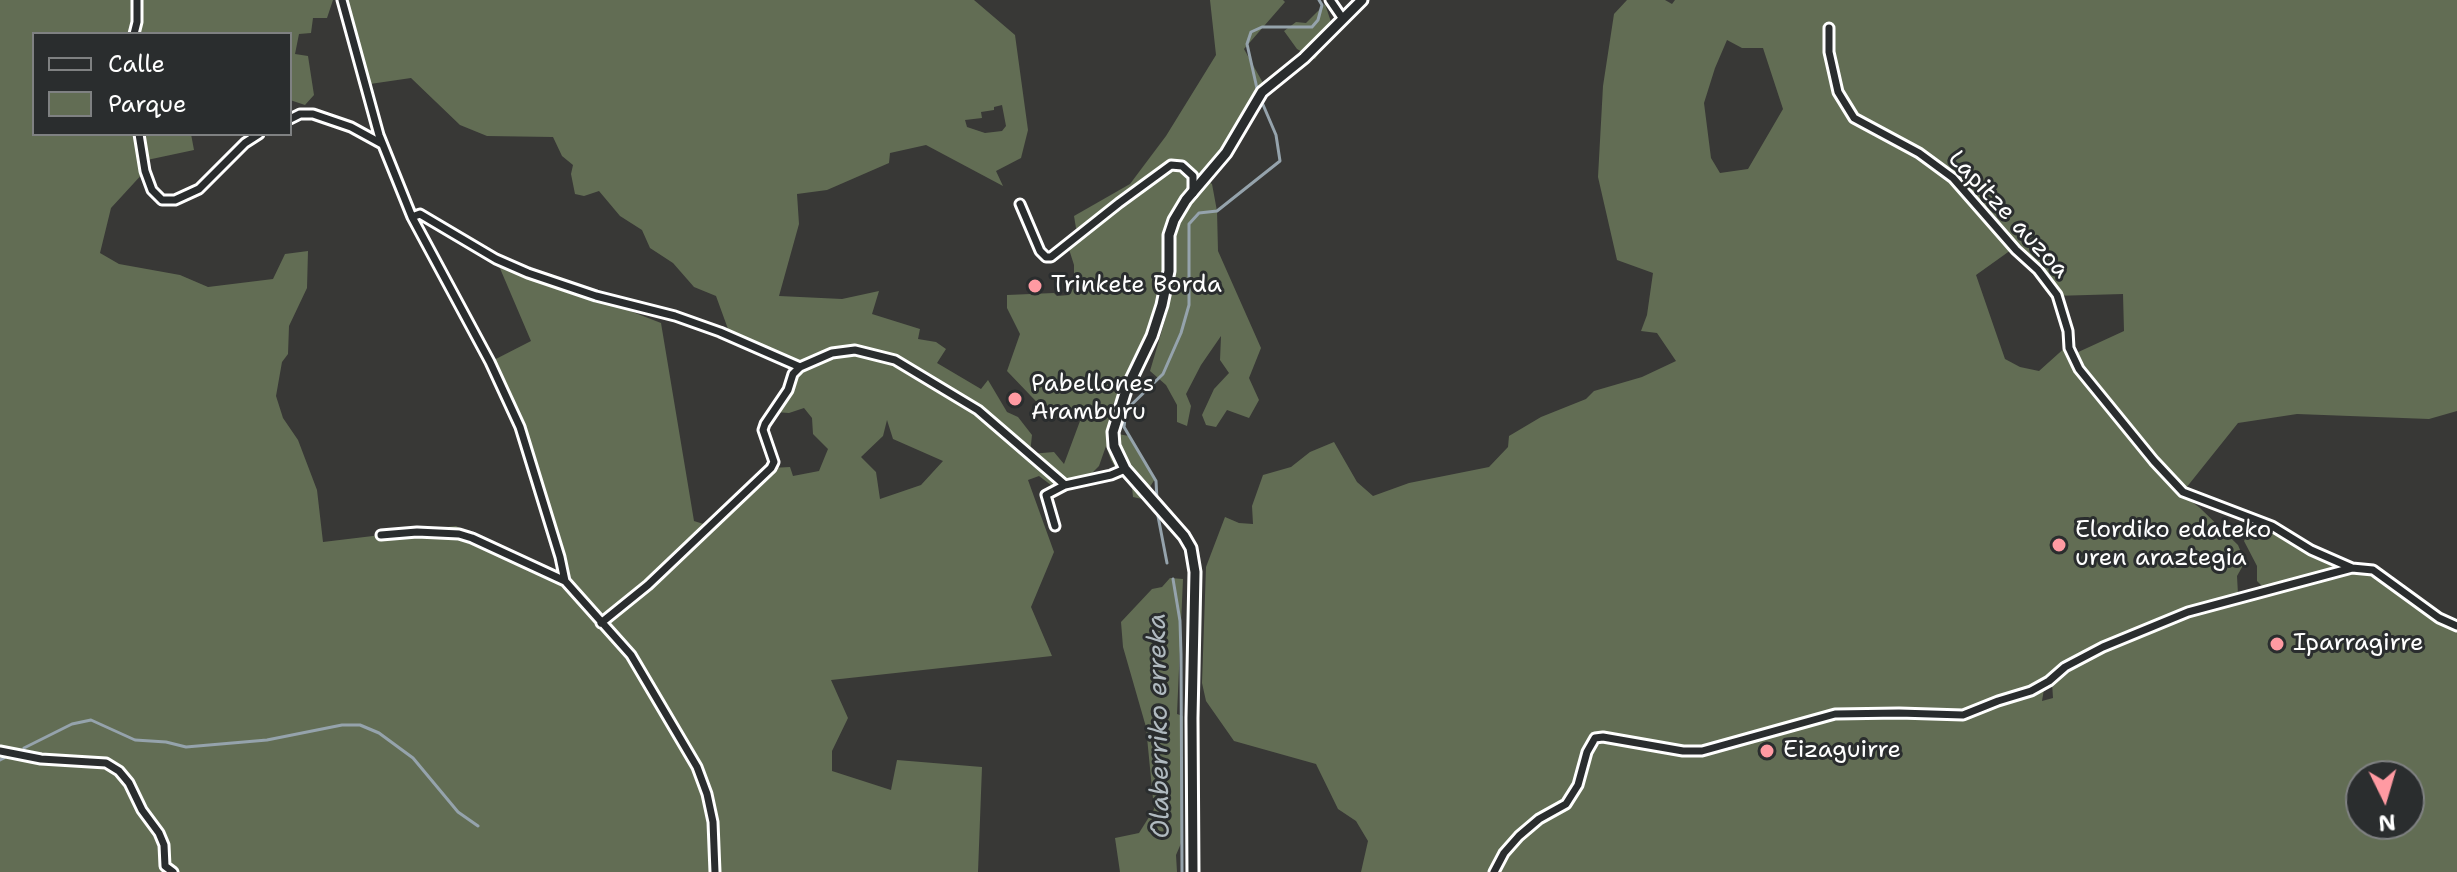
<!DOCTYPE html>
<html>
<head>
<meta charset="utf-8">
<style>
  body { margin:0 }
  #map { position:relative; width:2457px; height:872px; overflow:hidden; background:#383836; font-family:"Shantell Sans",sans-serif }
  canvas { display:block }
  .legend { position:absolute; left:32px; top:32px; width:260px; height:104px; box-sizing:border-box; background:#2a2d2e; border:2px solid #7f8182; margin:0; padding:10px 14px; list-style:none; font-size:24px; color:#fff }
  .legend li { display:flex; align-items:center; gap:16px; height:40px }
  .legend b { width:40px; border:2px solid #7f8182 }
  .north { position:absolute; left:2345px; top:760px; width:80px; height:80px; box-sizing:border-box; background:#2a2d2e; border:2px solid #7f8182; border-radius:50%; rotate:175deg; font-size:22px; font-weight:700; line-height:32px; text-align:center; color:#fff }
  .north::after { content:''; display:block; margin:auto; width:28px; height:36px; background:#ff9aa2; clip-path:polygon(50% 0,100% 100%,50% 72%,0 100%) }
</style>
</head>
<body>
<div id="map">
<canvas width="2457" height="872"></canvas>
<ul class="legend">
<li><b style="height:10px;background:#2a2d2e"></b>Calle</li>
<li><b style="height:22px;background:#626d54"></b>Parque</li>
</ul>
<div class="north">N</div>
</div>
<script>
const ctx = document.querySelector('canvas').getContext('2d');
ctx.lineJoin = 'round';
function fill(path, color) {
  ctx.fillStyle = color;
  ctx.fill(path, 'evenodd');
}
function poly(rows) {
  const path = new Path2D();
  for (const r of rows) {
    path.moveTo(r[0], r[1]);
    for (let i = 2; i < r.length; i += 2) path.lineTo(r[i], r[i + 1]);
  }
  return path;
}
function trace(path, color, width, dash) {
  ctx.strokeStyle = color;
  ctx.lineWidth = width;
  ctx.lineCap = dash ? 'butt' : 'round';
  ctx.setLineDash(dash || []);
  ctx.stroke(path);
}
function label(font, color, halo, rows, align = 'center') {
  ctx.font = font + ' "Shantell Sans",sans-serif';
  ctx.lineWidth = 6;
  ctx.setLineDash([]);
  ctx.textBaseline = 'middle';
  ctx.strokeStyle = halo;
  ctx.fillStyle = color;
  for (const [text, x, y, turn = 0] of rows) {
    ctx.save();
    ctx.translate(x, y);
    ctx.rotate((+turn || 0) * Math.PI / 180);
    ctx.textAlign = isNaN(turn) ? turn : align;
    if (halo) ctx.strokeText(text, 0, 0);
    ctx.fillText(text, 0, 0);
    ctx.restore();
  }
}
const green = poly([
  [0,0,333,0,327,18,313,18,311,33,299,34,295,54,308,56,314,95,305,105,290,100,290,34,34,34,34,134,191,134,194,150,147,160,145,171,111,208,100,253,119,264,180,275,208,287,273,279,285,254,308,251,307,288,289,326,288,354,282,362,276,396,283,418,298,440,317,490,323,542,456,526,564,581,520,428,490,362,531,341,496,259,661,323,694,521,710,526,771,468,790,467,793,476,819,471,828,449,813,434,812,418,804,408,789,413,775,412,791,392,801,365,737,337,728,329,716,296,694,287,673,263,650,248,642,230,620,216,599,191,584,196,575,194,571,174,573,165,562,156,553,137,487,136,460,125,411,78,370,84,346,0,974,0,1015,35,1028,130,1021,158,996,171,1003,186,926,145,890,153,889,163,827,190,797,194,799,224,779,296,842,299,879,291,872,314,920,329,918,339,936,342,946,349,937,363,981,389,988,380,1007,412,1018,417,1032,435,1030,454,1054,452,1064,464,1080,421,1089,411,1067,414,1053,419,1007,371,1020,334,1007,308,1007,295,1054,293,1057,296,1069,295,1074,287,1074,265,1068,246,1084,236,1076,228,1074,216,1130,184,1166,136,1216,55,1210,0,1283,0,1285,2,1244,49,1263,83,1217,158,1202,177,1212,184,1217,211,1218,251,1261,348,1249,378,1259,400,1249,418,1227,410,1216,427,1206,425,1202,415,1214,389,1229,373,1220,360,1221,336,1201,365,1186,394,1191,406,1187,426,1177,422,1177,405,1166,385,1150,371,1168,310,1158,310,1128,377,1111,408,1107,432,1129,436,1155,479,1142,499,1133,497,1132,487,1120,475,1111,460,1106,446,1099,466,1087,478,1055,488,1039,476,1028,480,1054,552,1031,607,1052,656,831,680,848,718,832,751,832,771,891,790,897,760,982,767,978,872,0,872],
  [1002,105,1006,126,1002,131,985,133,967,127,965,120,982,118,981,112,994,110,994,107],
  [887,420,893,439,943,461,921,485,880,499,876,472,861,457,883,436],
  [1627,0,1665,0,1672,4,1675,0,2457,0,2457,411,2429,419,2297,414,2238,423,2186,488,2171,486,2200,508,2238,545,2245,562,2237,576,2238,594,2148,626,2065,667,2049,681,2045,680,2028,690,1999,698,1974,709,1957,714,1917,709,1856,711,1857,717,1934,717,1953,720,2044,689,2042,701,2053,698,2052,682,2066,669,2103,649,2188,615,2322,580,2352,568,2373,570,2439,618,2457,627,2457,872,1361,872,1368,841,1356,821,1338,809,1316,764,1234,741,1206,701,1202,683,1206,567,1225,517,1239,523,1253,524,1252,506,1263,475,1291,467,1310,452,1334,442,1357,482,1373,496,1409,483,1489,467,1508,447,1509,436,1541,417,1586,399,1594,391,1642,377,1676,361,1657,333,1641,331,1647,315,1653,273,1617,260,1598,177,1603,86,1614,14],
  [1727,40,1742,48,1763,48,1783,109,1748,169,1720,173,1711,158,1704,103,1715,68],
  [2011,250,2033,270,2053,296,2123,294,2124,331,2074,354,2068,345,2039,371,2020,367,2005,359,1976,275],
  [2361,776,2409,776,2409,824,2361,824],
  [1325,4,1334,31,1315,59,1297,49,1284,31,1296,22,1306,23],
  [2254,523,2271,528,2340,566,2322,573,2262,586,2257,581,2257,566,2244,541],
  [1170,578,1183,579,1177,714,1183,716,1182,841,1176,855,1177,872,1120,872,1115,838,1139,833,1154,809,1146,727,1123,647,1121,622,1152,589,1162,587]
]);
const stream = poly([
  [1258,93,1247,44,1251,32,1262,27,1312,27,1318,20,1322,5,1319,0],
  [1157,500,1156,481,1124,427,1126,410,1163,374,1181,333,1189,305,1189,224,1199,213,1217,211,1280,161,1276,135,1261,100],
  [1157,511,1167,563],
  [1173,579,1180,621,1181,654,1182,872],
  [24,748,72,724,91,720,135,740,166,742,186,747,267,740,342,725,360,725,379,733,413,758,458,812,478,826],
  [0,760,4,758]
]);
const minor = poly([
  [342,0,379,135,412,217,490,362,520,427,560,557,565,581,631,655,697,767,707,794,713,822,715,872],
  [1330,0,1343,19],
  [1829,28,1829,52,1838,92,1854,118,1919,153,1953,178,2016,250,2038,270,2057,295,2068,331,2069,348,2079,369,2154,461,2183,492,2272,526,2311,550,2352,568,2373,570,2439,618,2457,626],
  [134,34,137,22,137,0],
  [290,119,300,114,313,114,351,127,382,144],
  [139,134,145,171,152,190,162,200,175,200,199,189,245,143,259,134],
  [1020,204,1040,251,1046,257,1051,257,1119,203,1171,165,1182,166,1193,176,1193,193],
  [412,217,420,214,496,259,528,273,596,296,675,316,720,332,800,367],
  [1055,526,1046,495,1065,485,1111,475,1125,469],
  [381,535,417,532,459,534,472,538,565,581],
  [601,623,648,585,771,468,774,462,763,430,765,424,788,390,793,374,800,367,832,353,855,350,895,360,978,410,1065,485],
  [0,751,41,759,106,763,119,771,129,783,142,810,159,833,164,845,165,866,173,872],
  [1494,872,1504,853,1519,836,1539,819,1566,804,1578,785,1587,752,1595,738,1603,737,1683,751,1702,751,1835,714,1899,713,1963,715,1998,701,2031,691,2049,681,2065,667,2103,647,2188,612,2352,568]
]);
const tertiary = poly([
  [1193,872,1192,718,1195,572,1191,548,1184,536,1125,469,1114,446,1113,432,1126,390,1152,336,1162,305,1169,271,1169,235,1174,220,1186,200,1226,153,1262,92,1304,58,1362,0]
]);
const markers = [
  [1035,286,8,"#ff9aa2"],
  [1015,399,8,"#ff9aa2"],
  [2059,545,8,"#ff9aa2"],
  [2277,644,8,"#ff9aa2"],
  [1767,751,8,"#ff9aa2"]
];
const streetNames = [
  ["Lapitze auzoa",2008,215,47]
];
const poiNames = [
  ["Trinkete Borda",1051,286],
  ["Pabellones",1031,385],
  ["Aramburu",1031,413],
  ["Elordiko edateko",2075,531],
  ["uren araztegia",2075,559],
  ["Iparragirre",2293,644],
  ["Eizaguirre",1783,751]
];
const waterNames = [
  ["Olaberriko erreka",1160,726,-91]
];
fill(green, '#626d54');
trace(stream, '#95a3ac', 3);
trace(minor, '#fff', 13);
trace(tertiary, '#fff', 15);
trace(minor, '#2a2d2e', 7);
trace(tertiary, '#2a2d2e', 9);
for (const [x, y, r, color] of markers) {
  const dot = new Path2D();
  dot.arc(x, y, r, 0, 2 * Math.PI);
  ctx.fillStyle = color;
  ctx.fill(dot);
  trace(dot, '#2a2d2e', 3);
}
label('24px', '#fff', '#2a2d2e', streetNames);
label('24px', '#fff', '#2a2d2e', poiNames, 'left');
label('italic 26px', '#b0bac0', '#2a2d2e', waterNames);
</script>
</body>
</html>
